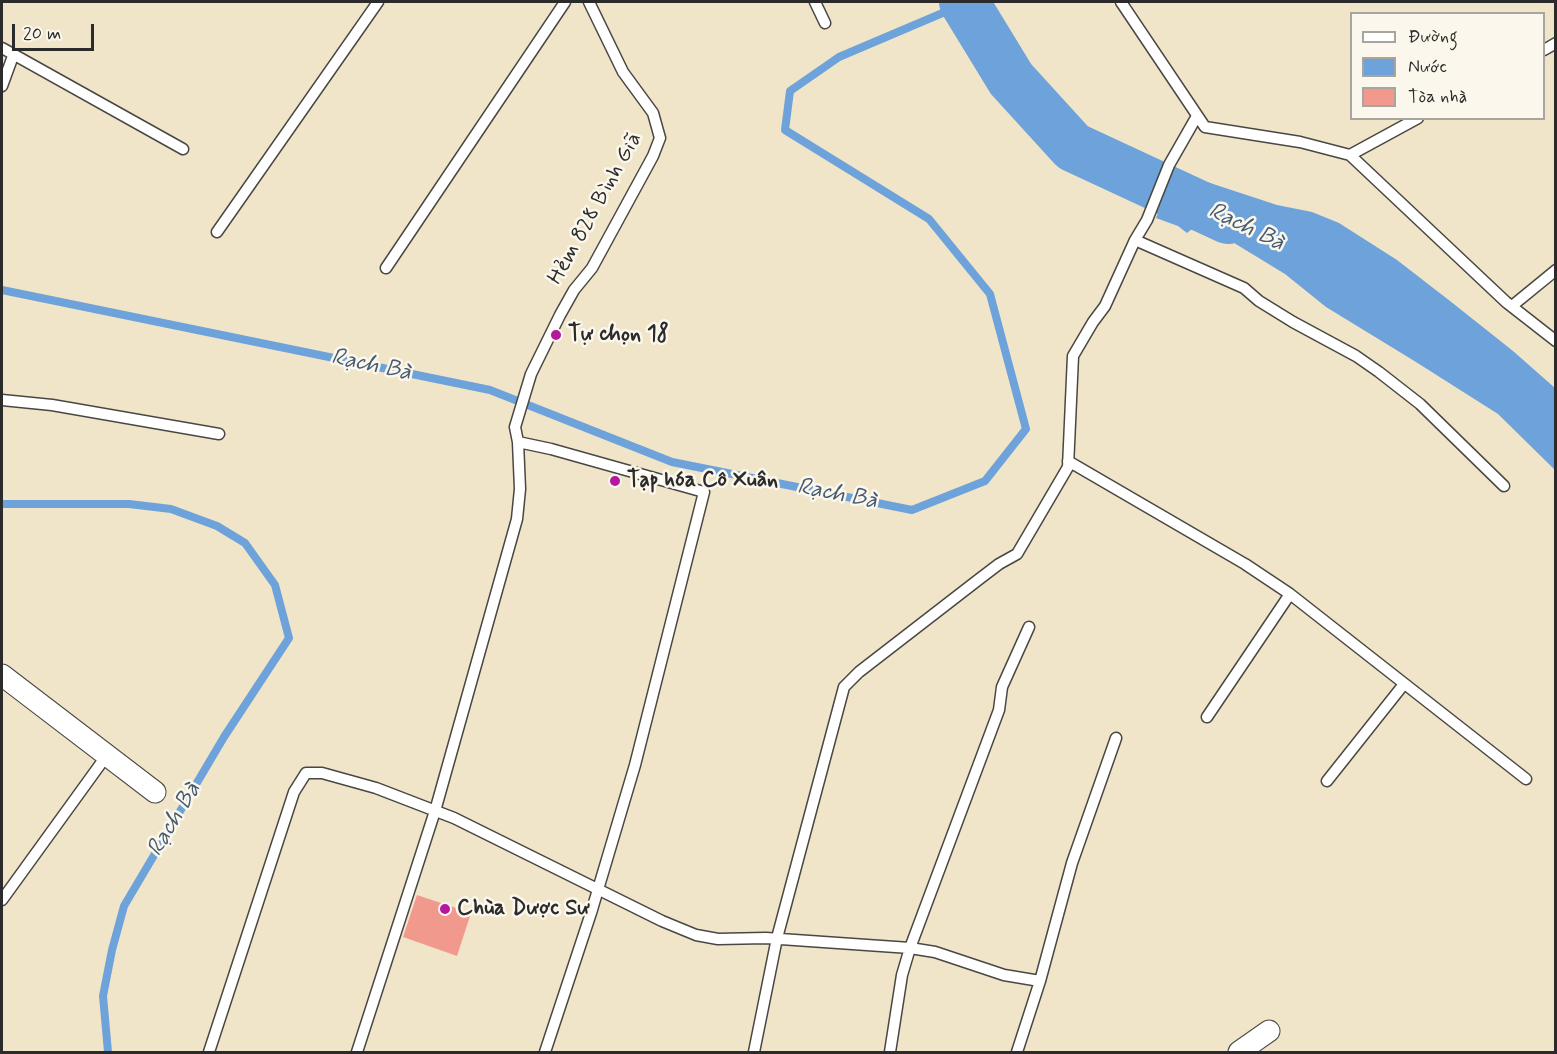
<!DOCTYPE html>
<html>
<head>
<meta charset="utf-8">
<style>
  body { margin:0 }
  #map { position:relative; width:1557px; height:1054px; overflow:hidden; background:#f0e5c9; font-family:Mynerve,sans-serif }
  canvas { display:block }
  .frame { position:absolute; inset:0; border:3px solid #2b2b2b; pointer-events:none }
  .legend { position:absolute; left:1350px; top:12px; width:195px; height:108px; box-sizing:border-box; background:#fbf7ec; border:2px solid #a8a59f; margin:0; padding:8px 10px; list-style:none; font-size:18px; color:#2b2b2b }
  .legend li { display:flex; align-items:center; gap:12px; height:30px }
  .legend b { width:30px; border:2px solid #a8a59f }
  .scale { position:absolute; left:12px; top:24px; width:82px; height:27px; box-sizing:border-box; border:3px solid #2b2b2b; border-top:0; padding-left:8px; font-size:18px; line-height:21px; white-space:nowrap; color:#2b2b2b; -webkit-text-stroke:4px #fbf7ec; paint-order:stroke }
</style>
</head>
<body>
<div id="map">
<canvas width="1557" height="1054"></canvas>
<div class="frame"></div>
<ul class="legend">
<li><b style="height:8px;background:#fff"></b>Đường</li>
<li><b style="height:16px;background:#6da2da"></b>Nước</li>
<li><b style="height:16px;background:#f2998d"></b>Tòa nhà</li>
</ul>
<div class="scale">20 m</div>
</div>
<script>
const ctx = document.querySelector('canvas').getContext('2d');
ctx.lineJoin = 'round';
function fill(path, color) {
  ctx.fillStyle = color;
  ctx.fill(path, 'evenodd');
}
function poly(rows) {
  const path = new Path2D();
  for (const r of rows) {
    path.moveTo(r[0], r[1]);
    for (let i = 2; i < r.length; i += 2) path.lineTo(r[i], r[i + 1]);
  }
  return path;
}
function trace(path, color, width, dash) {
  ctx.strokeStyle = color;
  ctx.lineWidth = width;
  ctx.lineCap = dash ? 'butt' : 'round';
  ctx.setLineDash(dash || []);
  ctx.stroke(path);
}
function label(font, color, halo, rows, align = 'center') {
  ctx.font = font + ' Mynerve,sans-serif';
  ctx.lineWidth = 5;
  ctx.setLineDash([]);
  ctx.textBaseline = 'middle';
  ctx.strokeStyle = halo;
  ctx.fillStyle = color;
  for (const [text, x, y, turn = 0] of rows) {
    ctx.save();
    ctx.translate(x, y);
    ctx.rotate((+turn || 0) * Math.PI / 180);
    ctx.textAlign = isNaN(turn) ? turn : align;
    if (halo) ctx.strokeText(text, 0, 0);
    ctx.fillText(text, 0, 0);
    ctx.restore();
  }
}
const water = poly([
  [1173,178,1207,182,1277,205,1312,212,1339,223,1397,260,1450,301,1513,351,1555,388,1555,470,1498,414,1416,362,1326,307,1285,274,1221,235,1197,225,1187,233,1178,226,1156,218]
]);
const stream = poly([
  [2,290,490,390,672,462,912,510,985,481,1026,429,990,294,929,219,785,130,790,91,839,57,966,3],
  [2,504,129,504,171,509,217,526,245,543,275,585,289,638,224,737,124,906,112,950,103,996,108,1052]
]);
const river = poly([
  [964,2,1011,79,1073,147,1228,219]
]);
const building = poly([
  [417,895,471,913,457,956,403,937]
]);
const service = poly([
  [815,2,825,23],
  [1121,2,1205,127,1300,142,1350,155,1506,302,1556,341],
  [2,48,183,149],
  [1544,50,1556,43],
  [2,86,13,56],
  [1350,155,1418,118],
  [217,232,378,2],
  [1135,240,1244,288,1259,301,1293,322,1356,356,1379,372,1420,404,1504,486],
  [386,268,565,2],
  [1512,306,1556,270],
  [2,400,52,405,219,434],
  [518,442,551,449,704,492,635,765,591,913,545,1052],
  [1068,461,1245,564,1290,594,1207,717],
  [1290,594,1526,779],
  [1327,781,1404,684],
  [2,900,107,755],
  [209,1052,294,792,306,773,322,773,376,788,454,818,662,921,696,935,718,939,766,938,910,948,935,952,1004,975,1040,981],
  [357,1052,435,811,517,519,520,489,518,442,515,427,531,374,560,315,574,290,592,268,653,156,660,138,653,113,623,72,589,2],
  [754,1052,777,938,844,687,859,672,978,580,999,564,1017,554,1068,467,1073,356,1093,322,1105,306,1135,240,1147,220,1169,165,1197,116],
  [890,1052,902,975,910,948,999,710,1002,687,1029,627],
  [1017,1052,1040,981,1072,863,1116,738]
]);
const minor = poly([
  [2,675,155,792],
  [1239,1052,1269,1031]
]);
const markers = [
  [556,335,6,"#b5179e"],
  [615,481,6,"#b5179e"],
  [445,909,6,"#b5179e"]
];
const streetNames = [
  ["Hẻm 828 Bình Giã",596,209,-61]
];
const poiNames = [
  ["Tự chọn 18",568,335],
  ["Tạp hóa Cô Xuân",627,481],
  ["Chùa Dược Sư",457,909]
];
const waterNames = [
  ["Rạch Bà",1246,228,26],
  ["Rạch Bà",371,366,12],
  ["Rạch Bà",837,495,11],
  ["Rạch Bà",175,820,-59]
];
fill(water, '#6da2da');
trace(stream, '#6da2da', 8);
trace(river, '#6da2da', 50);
fill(building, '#f2998d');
trace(service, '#494743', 13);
trace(minor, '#494743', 23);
trace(service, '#fff', 10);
trace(minor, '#fff', 21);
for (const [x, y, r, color] of markers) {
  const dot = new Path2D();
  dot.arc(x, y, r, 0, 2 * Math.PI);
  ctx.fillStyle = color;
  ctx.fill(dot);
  trace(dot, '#fbf7ec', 2);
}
label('22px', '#2b2b2b', '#fbf7ec', streetNames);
label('bold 22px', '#2b2b2b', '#fbf7ec', poiNames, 'left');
label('italic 24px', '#455b71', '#fbf7ec', waterNames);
</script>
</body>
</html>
